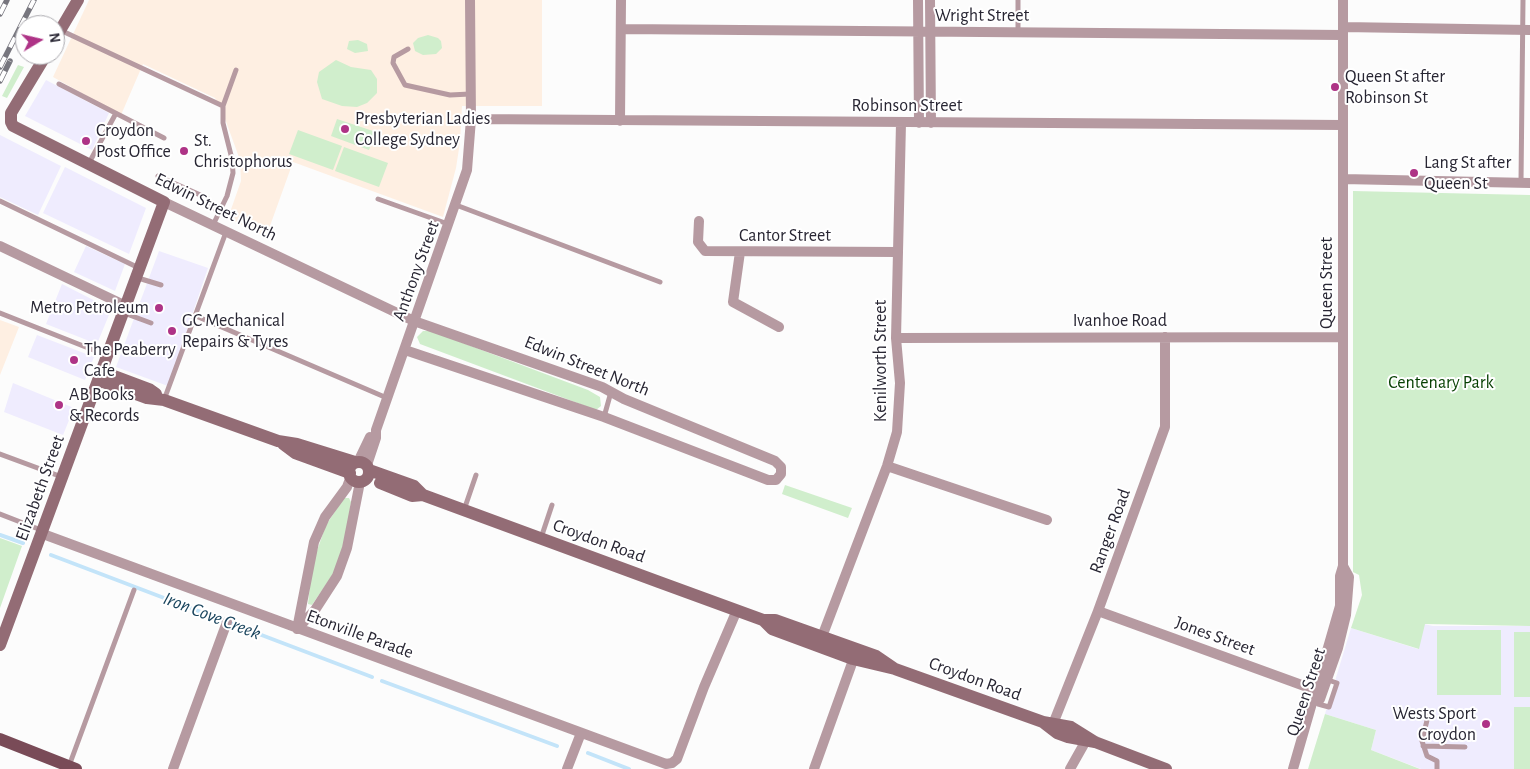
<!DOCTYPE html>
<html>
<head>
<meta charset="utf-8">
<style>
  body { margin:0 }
  #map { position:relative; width:1530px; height:769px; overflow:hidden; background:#fcfcfc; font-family:"Alegreya Sans",sans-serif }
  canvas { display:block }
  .north { position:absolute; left:15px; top:15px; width:50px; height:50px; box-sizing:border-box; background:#fff; border:1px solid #a9a8ad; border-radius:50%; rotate:81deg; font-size:14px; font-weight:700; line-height:20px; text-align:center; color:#282633 }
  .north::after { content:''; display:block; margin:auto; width:18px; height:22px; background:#ae3386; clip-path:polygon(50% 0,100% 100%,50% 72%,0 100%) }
</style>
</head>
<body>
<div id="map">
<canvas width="1530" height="769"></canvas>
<div class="north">N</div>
</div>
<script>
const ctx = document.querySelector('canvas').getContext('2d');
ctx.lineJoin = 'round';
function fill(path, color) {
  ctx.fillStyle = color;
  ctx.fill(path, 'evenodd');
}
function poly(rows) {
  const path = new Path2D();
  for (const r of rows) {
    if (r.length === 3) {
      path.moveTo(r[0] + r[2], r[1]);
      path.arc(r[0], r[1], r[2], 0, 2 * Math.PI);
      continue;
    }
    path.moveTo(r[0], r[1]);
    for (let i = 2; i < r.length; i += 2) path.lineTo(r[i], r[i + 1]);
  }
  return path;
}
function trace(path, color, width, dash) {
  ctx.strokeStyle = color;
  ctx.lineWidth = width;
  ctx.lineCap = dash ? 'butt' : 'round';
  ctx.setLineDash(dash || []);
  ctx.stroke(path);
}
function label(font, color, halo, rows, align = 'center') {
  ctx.font = font + ' "Alegreya Sans",sans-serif';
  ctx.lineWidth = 4;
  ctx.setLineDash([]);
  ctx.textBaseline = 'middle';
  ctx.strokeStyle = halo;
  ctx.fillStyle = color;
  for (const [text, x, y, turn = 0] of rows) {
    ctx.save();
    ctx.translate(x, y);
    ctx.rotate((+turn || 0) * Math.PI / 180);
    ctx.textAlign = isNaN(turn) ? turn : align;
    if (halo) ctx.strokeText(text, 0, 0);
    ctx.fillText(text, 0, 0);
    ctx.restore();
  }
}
const built = poly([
  [46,80,109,113,92,150,25,116],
  [0,135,61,166,38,215,0,197],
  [65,167,146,208,129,254,43,213],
  [86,246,125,264,115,291,74,272],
  [159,251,208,268,168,386,116,367],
  [62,284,109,308,111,310,97,344,46,324],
  [37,335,94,357,85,380,28,357],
  [13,383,74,408,63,435,4,412],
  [1424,624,1433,626,1530,626,1530,769,1421,769,1371,750,1376,730,1325,714,1351,628,1418,649]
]);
const education = poly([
  [89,0,542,0,542,106,462,106,460,142,456,168,443,217,293,162,266,237,228,218,241,181,240,160,224,116,215,98,143,64,121,115,53,77],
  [0,320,19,327,0,375]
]);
const green = poly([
  [428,35,438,38,441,41,442,48,436,54,423,55,415,51,413,43,418,38],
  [358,40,367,44,368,51,355,53,347,49,349,41],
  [336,60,351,67,371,70,377,79,377,93,367,103,357,107,342,106,322,99,317,82,319,72],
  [18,65,24,67,7,98,2,96],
  [337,119,376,132,369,150,331,136],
  [298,130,342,146,333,170,289,154],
  [344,147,388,163,379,187,335,171],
  [1353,191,1530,195,1530,626,1425,624,1419,649,1351,628,1362,595,1359,575,1353,572],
  [423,331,431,331,588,390,600,397,601,406,596,410,420,344,417,337],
  [785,485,852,508,848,518,782,494],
  [344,498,349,498,351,502,346,538,333,574,312,605,308,604,312,565,326,525],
  [0,538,22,546,0,608],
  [1437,630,1501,630,1501,695,1437,695],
  [1514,632,1530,632,1530,697,1514,697],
  [1514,707,1530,707,1530,769,1514,769],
  [1325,714,1376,730,1371,750,1420,769,1308,769]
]);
const stream = poly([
  [0,535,23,543],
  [51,555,372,677],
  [382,681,557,746],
  [588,753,629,769]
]);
const lane = poly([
  [1018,0,1018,32],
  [60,30,223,106],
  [408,49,394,57,393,63,405,85,450,95,470,94],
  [59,84,164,138],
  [89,163,115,115],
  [158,176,207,198,218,213],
  [1521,182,1523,0],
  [378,199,448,224],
  [0,201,139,268],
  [456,205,660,282],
  [213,225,227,196,233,173,232,159,223,123,223,106,236,70],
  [138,278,161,285],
  [0,313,106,355],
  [124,313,151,323],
  [196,316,387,398],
  [164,400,226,232],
  [604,417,611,392],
  [0,454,62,477],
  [464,510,476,475],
  [0,514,41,530],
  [541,538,552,505],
  [1318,704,1329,707,1337,683,1328,680],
  [1429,712,1422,741,1427,756,1437,761,1437,769],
  [1423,746,1465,747],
  [69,766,134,590]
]);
const street = poly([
  [918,0,919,123],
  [930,0,931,123],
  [1343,27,1530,30],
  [621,29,1343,35],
  [471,119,1343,125],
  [620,121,621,0],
  [1343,179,1530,183],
  [164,202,414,321,602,387,624,399,775,461,781,467,781,474,776,480,768,480,604,417,405,350],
  [699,221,698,242,705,251,898,252],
  [0,246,126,306],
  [740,252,733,302,779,327],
  [896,338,1343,337],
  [358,462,370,437],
  [367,465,376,438,376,430,467,170,471,119,470,0],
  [887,466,1047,520],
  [43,534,666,764,672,763,677,759,704,687,737,610],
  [1098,611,1321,692],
  [299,627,315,610,337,576,347,548,360,482],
  [297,629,314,542,325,517,347,487,351,476],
  [820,642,887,466,897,432,900,383,896,338,901,123],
  [1320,699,1338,648,1346,615,1349,577,1343,566],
  [1051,729,1098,611,1165,427,1165,337],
  [173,769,227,622],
  [567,769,581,733],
  [814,769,856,652],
  [1070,769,1088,737],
  [1293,769,1340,606,1340,576,1343,566,1343,0]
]);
const secondary = poly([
  [55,39,78,0],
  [101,371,149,389,156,394],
  [98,380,147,398,164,400,278,441,297,444,355,462],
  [283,444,295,453,350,473],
  [359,472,10],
  [369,470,414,486,423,495,659,582,763,620,775,620,876,656,895,669],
  [380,483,412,496,423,495],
  [763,620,772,629,853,659,895,669,1043,722,1071,727,1095,742,1166,769],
  [0,645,164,202,13,126,11,122,11,113,46,55],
  [1044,723,1057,733,1068,737,1095,742]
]);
const primary = poly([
  [0,739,76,769]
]);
const rail = poly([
  [0,14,7,0],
  [0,67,34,0],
  [0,81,10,61]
]);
const markers = [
  [1335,87,5,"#ae3386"],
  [345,129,5,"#ae3386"],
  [86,141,5,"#ae3386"],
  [184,151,5,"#ae3386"],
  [1414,173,5,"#ae3386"],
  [159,308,5,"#ae3386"],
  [172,331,5,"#ae3386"],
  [74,360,5,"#ae3386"],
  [59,405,5,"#ae3386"],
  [1486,724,5,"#ae3386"]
];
const streetNames = [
  ["Wright Street",982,16],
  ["Robinson Street",907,106],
  ["Edwin Street North",216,207,26],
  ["Cantor Street",785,236],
  ["Anthony Street",416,271,-70],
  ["Queen Street",1327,283,-90],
  ["Ivanhoe Road",1120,321],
  ["Kenilworth Street",881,361,-90],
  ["Edwin Street North",587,366,22],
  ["Elizabeth Street",40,488,-70],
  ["Ranger Road",1110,531,-70],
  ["Croydon Road",599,541,20],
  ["Etonville Parade",360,634,20],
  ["Jones Street",1215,636,20],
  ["Croydon Road",975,679,20],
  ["Queen Street",1306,692,-72]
];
const poiNames = [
  ["Queen St after",1345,77],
  ["Robinson St",1345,98],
  ["Presbyterian Ladies",355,119],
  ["College Sydney",355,140],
  ["Croydon",96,131],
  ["Post Office",96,152],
  ["St.",194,141],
  ["Christophorus",194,162],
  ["Lang St after",1424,163],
  ["Queen St",1424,184],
  ["Metro Petroleum",149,308,"right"],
  ["GC Mechanical",182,321],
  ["Repairs & Tyres",182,342],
  ["The Peaberry",84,350],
  ["Cafe",84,371],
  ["AB Books",69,395],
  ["& Records",69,416],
  ["Wests Sport",1476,714,"right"],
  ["Croydon",1476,735,"right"]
];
const parkNames = [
  ["Centenary Park",1441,383]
];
const waterNames = [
  ["Iron Cove Creek",212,616,21]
];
fill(built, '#efecfe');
fill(education, '#feefe2');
fill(green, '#d0eecc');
trace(stream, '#c3e4f9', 4);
trace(lane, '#b69aa1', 5);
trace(street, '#b69aa1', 10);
trace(secondary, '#936c75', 12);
trace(primary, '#794b57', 12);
trace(rail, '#77767e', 5.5);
trace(rail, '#fff', 4, [11]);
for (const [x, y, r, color] of markers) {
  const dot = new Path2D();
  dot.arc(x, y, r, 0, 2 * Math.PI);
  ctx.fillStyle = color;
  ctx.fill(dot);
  trace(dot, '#fff', 2);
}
label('18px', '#282633', '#fff', streetNames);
label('18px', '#282633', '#fff', poiNames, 'left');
label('18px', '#053f01', '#fff', parkNames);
label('italic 19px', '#1a455e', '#fff', waterNames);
</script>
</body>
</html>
